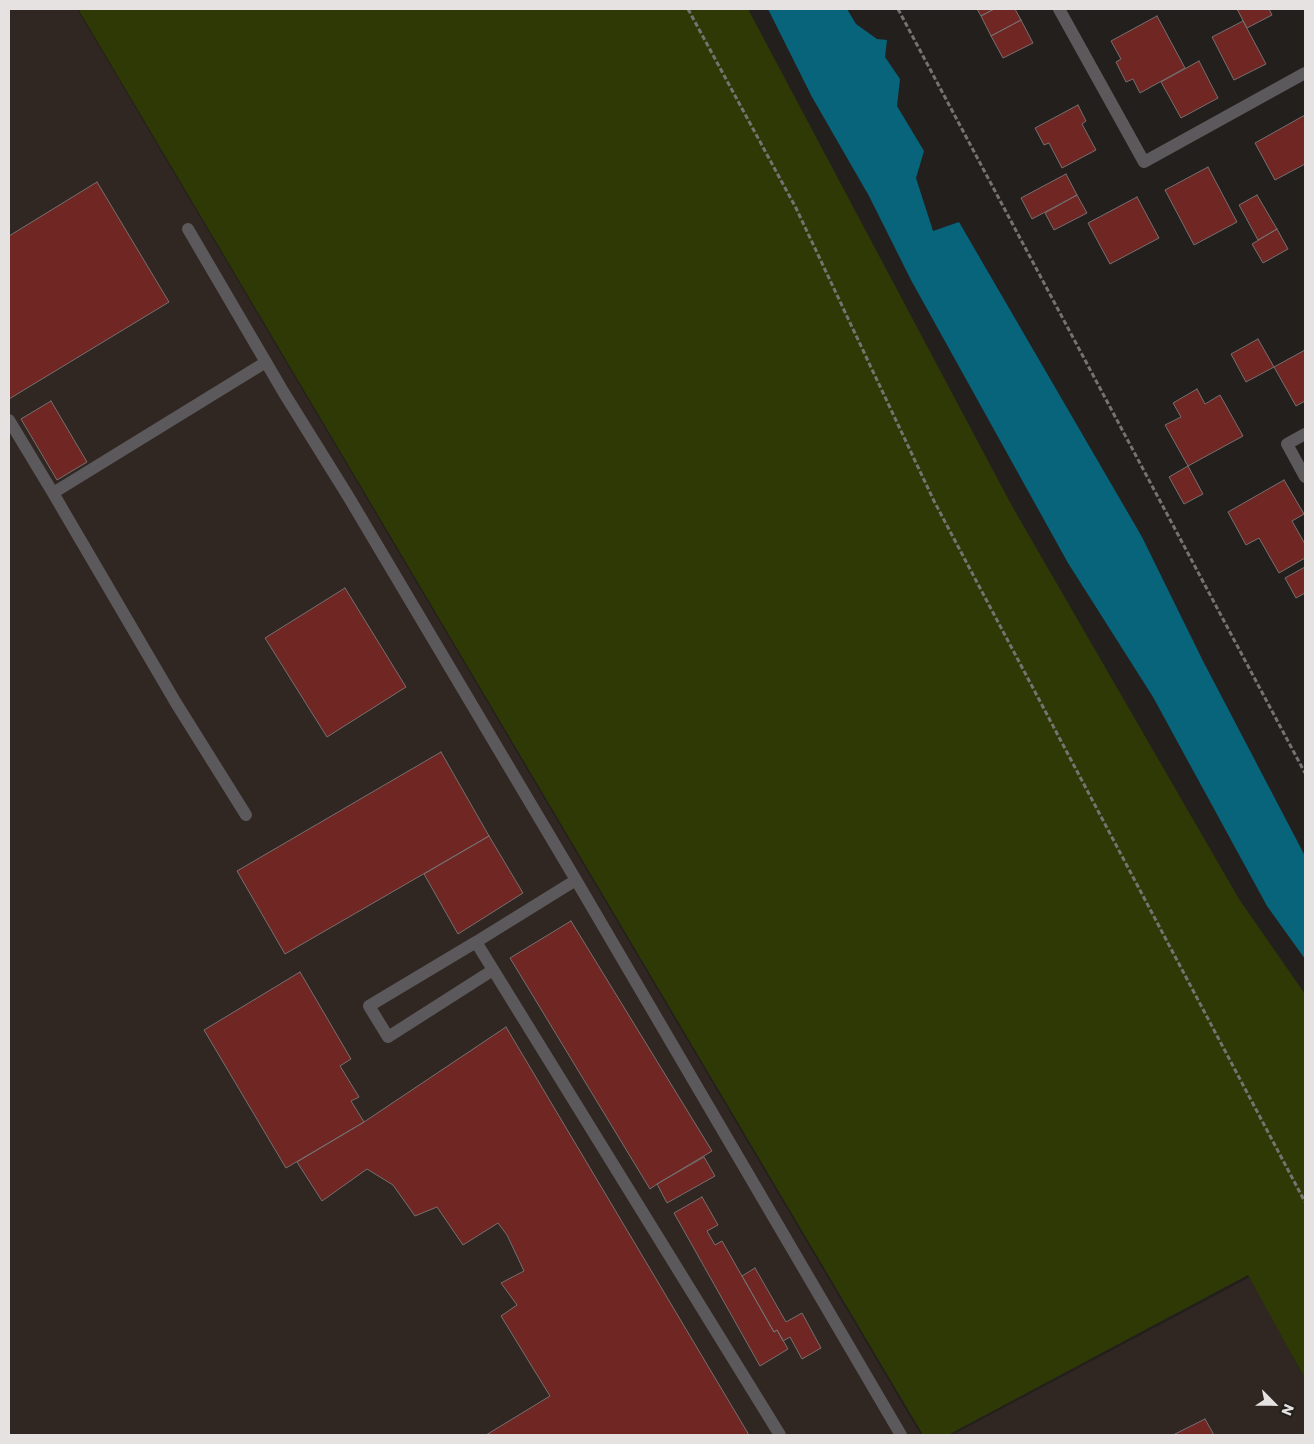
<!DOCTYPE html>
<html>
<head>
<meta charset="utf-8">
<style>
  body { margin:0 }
  #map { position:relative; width:1314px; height:1444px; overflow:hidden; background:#231f1d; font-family:Poppins,sans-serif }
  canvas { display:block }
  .frame { position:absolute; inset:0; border:10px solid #e5e2e1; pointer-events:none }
  .north { position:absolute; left:1249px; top:1379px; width:50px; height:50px; -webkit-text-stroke:4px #231f1d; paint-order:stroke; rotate:113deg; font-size:14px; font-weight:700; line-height:20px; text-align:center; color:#e5e2e1 }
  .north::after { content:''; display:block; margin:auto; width:18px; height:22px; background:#e5e2e1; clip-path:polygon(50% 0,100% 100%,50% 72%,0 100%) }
</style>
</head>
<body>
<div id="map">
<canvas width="1314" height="1444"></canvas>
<div class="frame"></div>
<div class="north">N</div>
</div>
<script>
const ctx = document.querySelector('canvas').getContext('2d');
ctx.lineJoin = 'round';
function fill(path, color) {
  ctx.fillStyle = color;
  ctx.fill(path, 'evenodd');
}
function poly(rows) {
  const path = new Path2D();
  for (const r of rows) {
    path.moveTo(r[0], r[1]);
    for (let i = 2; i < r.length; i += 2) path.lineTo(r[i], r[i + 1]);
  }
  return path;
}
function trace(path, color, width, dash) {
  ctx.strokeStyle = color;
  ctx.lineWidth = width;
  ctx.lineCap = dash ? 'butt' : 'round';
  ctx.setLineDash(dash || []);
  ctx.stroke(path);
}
const built = poly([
  [9,9,77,9,921,1435,9,1435],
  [1250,1277,1305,1380,1305,1435,952,1435]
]);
const green = poly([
  [78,9,748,9,1012,506,1239,899,1305,994,1305,1379,1248,1275,948,1435,923,1435]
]);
const water = poly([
  [768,9,847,9,856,24,877,39,887,40,885,57,900,79,897,106,924,151,916,178,933,231,959,222,1142,537,1203,661,1305,856,1305,959,1267,906,1153,697,1068,563,911,280,869,196,812,97]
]);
const building = poly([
  [977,9,994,9,981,16,977,9],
  [994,9,1015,9,1021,20,991,36,981,16,994,9],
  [1237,9,1269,9,1272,15,1247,28,1237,9],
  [1157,16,1185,68,1140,93,1133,79,1126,82,1116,62,1121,59,1111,41,1157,16],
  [1021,20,1033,43,1003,58,991,36,1021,20],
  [1243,21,1266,64,1234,80,1212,37,1243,21],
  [1199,61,1218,98,1181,118,1161,82,1199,61],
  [1078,105,1086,121,1082,124,1096,150,1062,168,1049,143,1044,145,1035,128,1078,105],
  [1305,115,1305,164,1275,180,1255,143,1305,115],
  [1208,167,1237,222,1194,245,1165,190,1208,167],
  [1066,174,1077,195,1032,219,1021,198,1066,174],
  [97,182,169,302,9,399,9,236,97,182],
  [1077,195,1087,213,1054,230,1045,213,1077,195],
  [1257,195,1277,229,1258,240,1239,205,1257,195],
  [1137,197,1159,238,1110,264,1088,223,1137,197],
  [1277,229,1288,249,1263,263,1252,244,1277,229],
  [1258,339,1274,367,1246,382,1231,354,1258,339],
  [1305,350,1305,401,1296,406,1274,367,1305,350],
  [1197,389,1205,404,1220,395,1243,436,1188,466,1165,425,1181,417,1173,403,1197,389],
  [51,401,87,462,57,480,21,419,51,401],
  [1188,466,1203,494,1184,504,1169,477,1188,466],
  [1284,480,1304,514,1292,521,1305,544,1305,558,1279,573,1259,538,1246,545,1228,512,1284,480],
  [1305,567,1305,593,1296,598,1285,578,1305,567],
  [345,588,406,687,327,737,265,638,345,588],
  [441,752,489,836,285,954,237,871,441,752],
  [489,836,523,893,458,934,424,874,489,836],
  [571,921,712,1151,657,1184,650,1189,510,958,571,921],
  [300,972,351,1059,340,1066,359,1097,351,1101,364,1122,286,1168,204,1030,300,972],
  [506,1027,749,1435,486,1435,550,1396,501,1316,517,1305,501,1283,524,1271,507,1235,498,1223,463,1245,437,1207,415,1216,393,1185,367,1169,322,1201,297,1162,364,1122,506,1027],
  [704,1157,715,1176,667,1203,657,1184,704,1157],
  [702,1197,718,1225,707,1231,715,1245,722,1241,774,1332,777,1330,788,1349,760,1366,674,1213,702,1197],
  [755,1268,786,1322,802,1313,821,1348,802,1359,790,1337,783,1341,777,1330,774,1332,742,1276,755,1268],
  [1205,1419,1214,1435,1173,1435,1205,1419]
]);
const path = poly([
  [688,9,796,208,934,501,1305,1202],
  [898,9,1305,773]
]);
const minor = poly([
  [1059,9,1144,162,1305,73],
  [188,229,284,393,348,496,576,880,901,1435],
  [9,420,53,493,266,362],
  [1305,434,1287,444,1305,477],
  [53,493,176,703,246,815],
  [576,880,476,942,780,1435],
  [476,942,369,1006,388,1037,493,970]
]);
fill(built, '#302622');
fill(green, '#2e3906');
fill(water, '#08647b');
fill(building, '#702724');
trace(building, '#75706f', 1);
trace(path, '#757270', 3, [5, 2.5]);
trace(minor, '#5b595b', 12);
</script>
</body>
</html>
